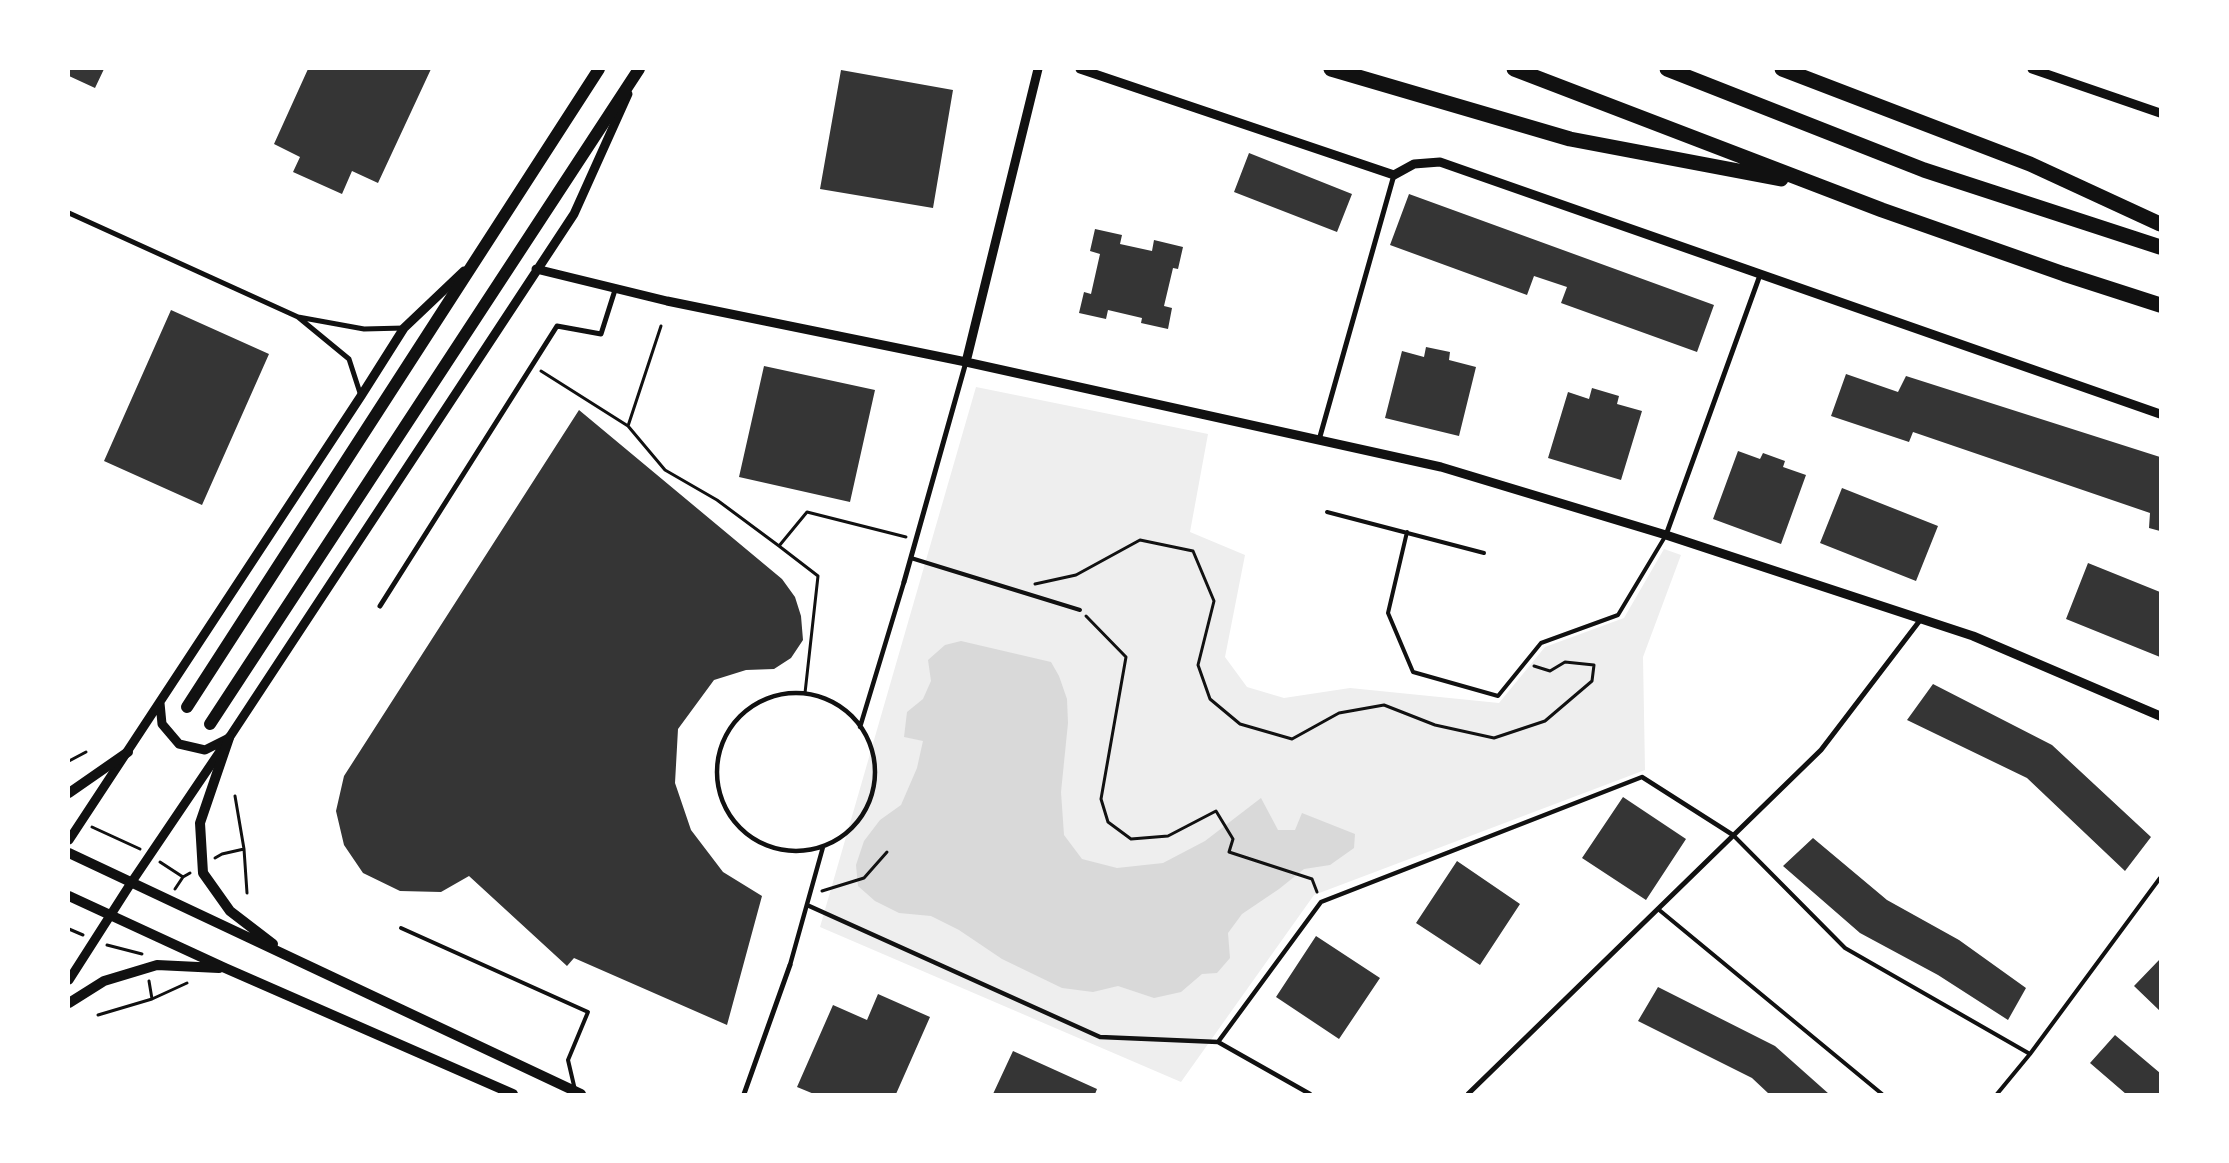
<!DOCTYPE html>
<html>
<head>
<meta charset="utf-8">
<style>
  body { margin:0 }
  #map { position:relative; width:2229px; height:1163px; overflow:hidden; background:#fff; font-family:"Open Sans",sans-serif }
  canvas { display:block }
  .frame { position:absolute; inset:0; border:70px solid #fff; pointer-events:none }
</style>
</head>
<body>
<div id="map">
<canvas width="2229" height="1163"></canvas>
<div class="frame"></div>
</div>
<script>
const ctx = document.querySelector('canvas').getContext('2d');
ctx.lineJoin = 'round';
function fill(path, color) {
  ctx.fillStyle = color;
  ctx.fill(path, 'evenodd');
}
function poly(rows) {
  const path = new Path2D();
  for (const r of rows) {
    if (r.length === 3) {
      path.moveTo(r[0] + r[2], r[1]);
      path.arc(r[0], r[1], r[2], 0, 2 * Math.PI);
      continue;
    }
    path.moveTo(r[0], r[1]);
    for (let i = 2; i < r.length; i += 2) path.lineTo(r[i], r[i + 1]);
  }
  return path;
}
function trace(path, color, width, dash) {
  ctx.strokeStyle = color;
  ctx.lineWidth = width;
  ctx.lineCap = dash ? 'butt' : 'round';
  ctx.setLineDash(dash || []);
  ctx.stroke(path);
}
const green = poly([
  [976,387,1208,434,1190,532,1245,555,1225,657,1247,687,1284,698,1350,688,1499,703,1545,647,1624,618,1664,549,1681,555,1643,657,1645,770,1314,895,1181,1082,820,927]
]);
const water = poly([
  [961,641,1051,662,1059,676,1067,699,1068,723,1061,792,1064,835,1082,859,1117,868,1163,863,1205,841,1261,798,1278,830,1295,830,1302,813,1355,834,1354,848,1330,865,1304,869,1279,889,1242,914,1228,933,1230,958,1217,973,1202,974,1181,992,1154,998,1118,986,1093,992,1062,988,1002,959,959,930,931,916,899,913,875,901,858,886,856,865,864,841,880,820,901,805,917,768,923,741,904,737,907,712,923,699,931,681,928,660,945,645]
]);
const building = poly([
  [69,69,104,69,95,88,69,76],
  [308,69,431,69,378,183,352,171,342,194,293,172,300,157,274,144],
  [841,70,953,90,933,208,820,189],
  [1249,153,1352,194,1337,232,1234,192],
  [1409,194,1714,305,1697,352,1561,303,1567,287,1534,276,1527,295,1390,245],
  [1095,229,1122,235,1120,244,1152,251,1154,240,1183,247,1178,269,1173,268,1164,306,1172,308,1168,329,1141,323,1142,318,1108,310,1106,319,1079,313,1084,292,1091,294,1100,254,1090,251],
  [171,310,269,354,202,505,104,461],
  [1426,347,1450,352,1449,360,1476,367,1459,436,1385,418,1402,351,1424,357],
  [764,366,875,390,850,502,739,477],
  [1846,374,1898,392,1906,376,2160,457,2160,531,2149,528,2150,513,1913,432,1909,442,1831,416],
  [1592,388,1619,396,1617,404,1642,411,1621,480,1548,458,1568,392,1589,399],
  [579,410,782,579,795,597,801,616,803,640,791,658,774,669,746,670,714,680,678,729,675,783,691,830,723,872,762,896,727,1025,574,958,567,966,469,876,441,892,400,891,363,873,344,845,336,811,344,776],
  [1738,451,1760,459,1763,453,1785,461,1783,467,1806,475,1781,544,1713,519],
  [1842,488,1938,526,1916,581,1820,543],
  [2088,563,2160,592,2160,657,2066,619],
  [1933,684,2052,745,2151,837,2125,871,2027,778,1907,720],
  [1623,797,1686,839,1646,900,1582,858],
  [1813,838,1887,900,1959,940,2026,988,2008,1020,1938,975,1860,933,1783,866],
  [1457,861,1520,904,1480,965,1416,923],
  [1316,936,1380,978,1339,1039,1276,997],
  [2160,959,2160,1011,2134,986],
  [1658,987,1775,1046,1829,1094,1769,1094,1752,1078,1638,1021],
  [878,994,930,1017,896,1094,814,1094,797,1087,833,1005,867,1020],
  [2115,1035,2160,1073,2160,1094,2126,1094,2090,1063],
  [1013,1051,1097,1089,1095,1094,993,1094]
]);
const path = poly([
  [541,371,628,426,665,470,717,500,779,546,807,512,906,537],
  [628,426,661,326],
  [779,546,818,576,805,693],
  [1035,584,1076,575,1140,540,1193,551,1214,601,1198,665,1210,699,1240,724,1292,739,1339,713,1384,705,1435,725,1494,738,1545,721,1592,681,1594,665,1565,662,1550,671,1534,666],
  [1086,616,1126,657,1101,799,1108,822,1131,839,1168,836,1216,811,1233,839,1229,852,1312,879,1317,892],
  [69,761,86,752],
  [235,796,244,849,247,893],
  [92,827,140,849],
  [215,858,222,854,244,849],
  [160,862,183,877,190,873],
  [175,889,183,877],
  [822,891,864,878,887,852],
  [69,929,83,935],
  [107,945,142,954],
  [149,981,152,999],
  [98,1015,152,999,187,983]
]);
const service = poly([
  [1327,512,1484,553],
  [1407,532,1388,613,1413,672,1498,696,1541,643,1618,615,1666,535],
  [911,558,1080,610],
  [1733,835,1845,948,2030,1054],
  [1658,909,1882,1094],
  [401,928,588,1012,568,1060,575,1090],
  [1997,1094,2030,1054,2160,878]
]);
const pedestrian = poly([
  [796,772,79],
  [860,727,904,582],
  [807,905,1100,1037,1218,1042,1310,1094],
  [790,965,823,847],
  [1218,1042,1321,902,1642,777,1733,835]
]);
const minor = poly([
  [69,213,298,317,364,329,404,328],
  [298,317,349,359,361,396],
  [1319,440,1394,175],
  [1666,535,1760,275],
  [904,582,966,362],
  [380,606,557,326,601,334,615,290],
  [744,1094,790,965],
  [1468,1094,1821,750,1921,619]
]);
const tertiary = poly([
  [1080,69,1394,175,1414,164,1440,162,2160,414],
  [2032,69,2160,113],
  [536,269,667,301,966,362,1441,467,1666,535,1973,636,2160,716],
  [966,362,1038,69],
  [160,703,162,724,179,744,205,750,227,739],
  [69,840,361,396,404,328,464,271],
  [69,980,131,883,229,738,574,214,628,94]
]);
const secondary = poly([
  [229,738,200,823,203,873,230,911,273,944],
  [69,793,128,752],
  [69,853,581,1094],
  [69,896,225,968,513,1094],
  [69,1003,104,981,157,965,219,968]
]);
const primary = poly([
  [187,707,599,69],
  [210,724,639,69]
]);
const motorway = poly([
  [1331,69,1570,139,1781,179],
  [1514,69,1882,210,2064,274,2160,305],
  [1667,69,1924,170,2160,247],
  [1782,69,2030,164,2160,224]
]);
fill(green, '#eee');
fill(water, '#d9d9d9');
fill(building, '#353535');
trace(path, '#111', 3);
trace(service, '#111', 4);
trace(pedestrian, '#111', 4.5);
trace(minor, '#111', 5);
trace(tertiary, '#111', 9);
trace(secondary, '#111', 10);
trace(primary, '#111', 12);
trace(motorway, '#111', 15);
</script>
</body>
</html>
